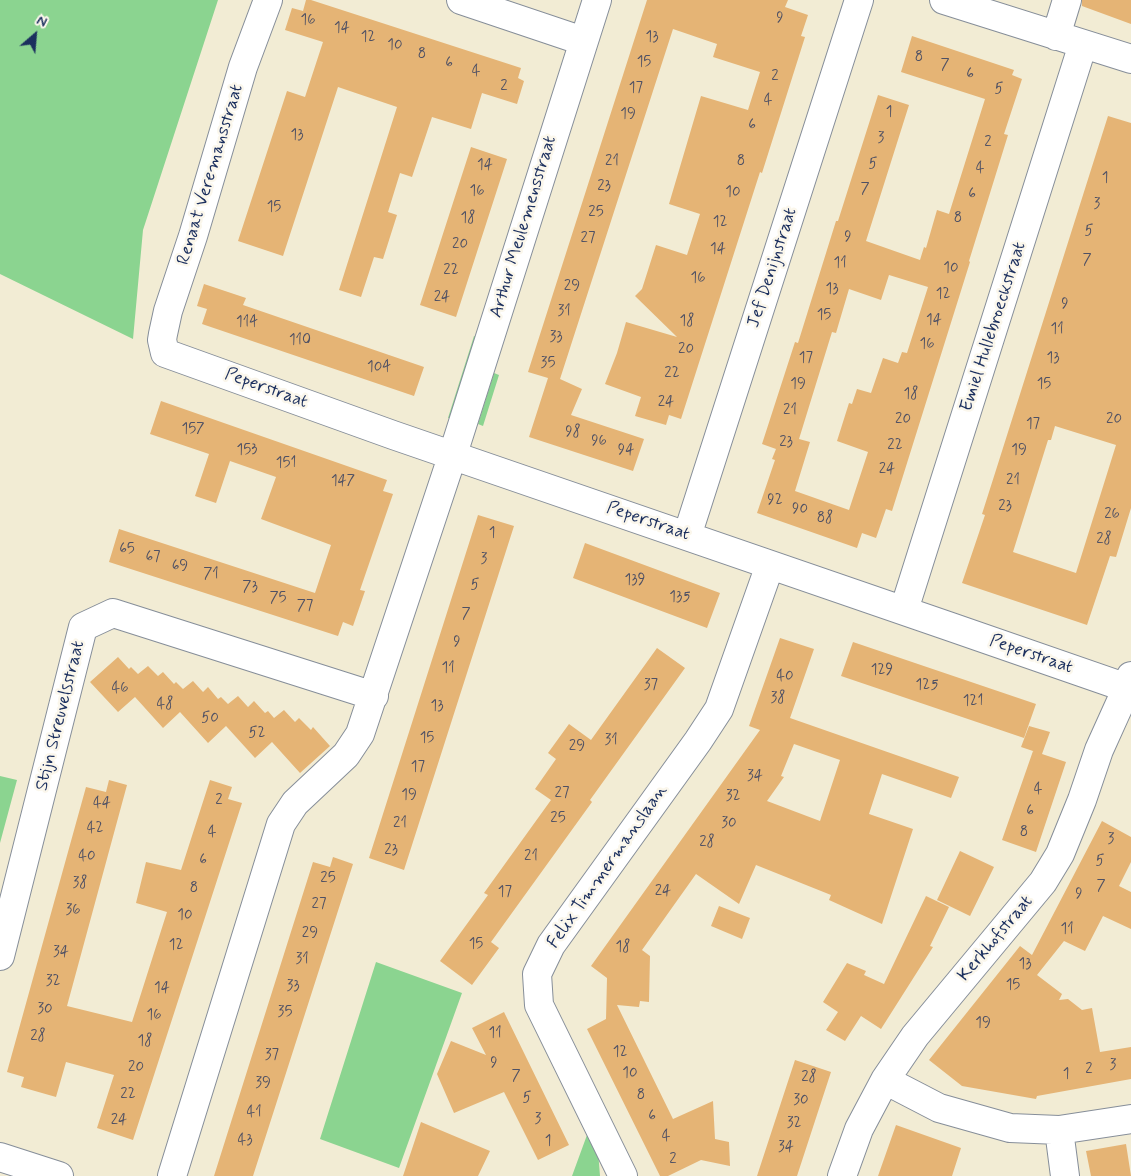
<!DOCTYPE html>
<html>
<head>
<meta charset="utf-8">
<style>
  body { margin:0 }
  #map { position:relative; width:1131px; height:1176px; overflow:hidden; background:#f2ecd4; font-family:Mynerve,sans-serif }
  canvas { display:block }
  .north { position:absolute; left:10px; top:10px; width:50px; height:50px; -webkit-text-stroke:4px #fbf7ec; paint-order:stroke; rotate:27deg; font-size:14px; font-weight:700; line-height:20px; text-align:center; color:#1b2f5e }
  .north::after { content:''; display:block; margin:auto; width:18px; height:22px; background:#1b2f5e; clip-path:polygon(50% 0,100% 100%,50% 72%,0 100%) }
</style>
</head>
<body>
<div id="map">
<canvas width="1131" height="1176"></canvas>
<div class="north">N</div>
</div>
<script>
const ctx = document.querySelector('canvas').getContext('2d');
ctx.lineJoin = 'round';
function fill(path, color) {
  ctx.fillStyle = color;
  ctx.fill(path, 'evenodd');
}
function poly(rows) {
  const path = new Path2D();
  for (const r of rows) {
    path.moveTo(r[0], r[1]);
    for (let i = 2; i < r.length; i += 2) path.lineTo(r[i], r[i + 1]);
  }
  return path;
}
function trace(path, color, width, dash) {
  ctx.strokeStyle = color;
  ctx.lineWidth = width;
  ctx.lineCap = dash ? 'butt' : 'round';
  ctx.setLineDash(dash || []);
  ctx.stroke(path);
}
function label(font, color, halo, rows, align = 'center') {
  ctx.font = font + ' Mynerve,sans-serif';
  ctx.lineWidth = 5;
  ctx.setLineDash([]);
  ctx.textBaseline = 'middle';
  ctx.strokeStyle = halo;
  ctx.fillStyle = color;
  for (const [text, x, y, turn = 0] of rows) {
    ctx.save();
    ctx.translate(x, y);
    ctx.rotate((+turn || 0) * Math.PI / 180);
    ctx.textAlign = isNaN(turn) ? turn : align;
    if (halo) ctx.strokeText(text, 0, 0);
    ctx.fillText(text, 0, 0);
    ctx.restore();
  }
}
const green = poly([
  [0,0,218,0,143,230,133,339,0,274],
  [474,336,482,338,456,420,448,418],
  [494,373,499,375,483,426,478,424],
  [0,776,17,780,0,843],
  [376,962,462,993,399,1168,320,1139],
  [587,1135,591,1135,598,1151,600,1176,572,1176]
]);
const building = poly([
  [306,0,311,0,521,68,518,78,524,81,517,104,482,93,471,129,432,117,412,177,400,173,388,212,397,215,383,259,374,257,361,297,339,290,397,107,338,87,283,256,238,241,287,91,305,97,323,42,285,30,292,8,303,11],
  [647,0,788,0,785,7,808,15,801,36,805,37,762,173,760,172,681,419,669,415,666,425,635,416,641,397,605,384,617,353,626,322,677,337,635,296,642,289,656,245,687,255,700,214,669,204,701,96,748,110,760,72,713,57,717,44,673,29,560,379,582,389,571,415,644,439,633,471,529,437,548,378,528,372],
  [1082,0,1131,0,1131,24,1082,6],
  [912,36,1014,70,1012,75,1022,79,1004,134,1008,135,969,261,970,262,892,511,886,509,876,538,862,533,857,548,757,513,775,460,772,459,776,449,762,444,795,342,798,343,836,221,838,221,878,95,909,105,866,241,920,260,924,247,926,248,937,210,949,214,985,99,901,72],
  [889,275,928,287,907,353,902,352,898,363,883,358,871,393,857,389,852,404,849,403,837,441,868,452,849,510,795,491,810,442,799,439,832,332,836,333,849,289,881,300],
  [1108,116,1131,123,1131,508,1116,557,1110,556,1087,625,962,583,985,515,982,514,996,470],
  [1055,426,1116,445,1076,573,1013,552,1048,440,1051,440],
  [471,147,507,159,456,317,420,305],
  [204,284,246,298,243,305,424,367,414,396,202,324,207,309,197,306],
  [161,401,387,480,383,491,393,494,360,590,365,591,353,626,343,622,338,636,109,562,119,529,315,593,331,545,261,519,276,477,230,461,216,503,195,496,209,454,150,434],
  [478,515,514,526,404,870,369,858],
  [585,543,720,593,707,628,573,578],
  [780,638,814,649,790,718,959,777,951,798,882,774,869,814,913,829,882,924,829,900,831,895,756,865,739,904,696,874,642,950,650,956,649,1002,640,1001,639,1007,617,1005,673,1119,713,1101,715,1139,729,1142,730,1166,701,1160,668,1176,660,1176,587,1029,606,1019,607,978,591,966,760,730,749,726],
  [794,744,840,760,820,821,767,801,784,777,781,776],
  [853,642,1036,704,1024,738,841,676],
  [657,648,685,668,590,800,592,802,491,942,499,948,472,985,440,961,488,895,484,893,551,800,535,789,556,759,548,753,569,724,591,740],
  [118,657,129,669,131,667,138,674,148,666,158,676,163,672,174,684,176,682,183,689,193,681,203,692,208,687,218,699,221,697,228,704,238,696,248,707,254,701,265,713,268,711,274,718,284,710,295,722,299,718,311,730,313,727,330,746,300,773,272,742,255,758,226,726,208,743,180,712,163,728,135,697,118,712,90,682],
  [1029,726,1050,732,1042,754,1021,747],
  [1033,751,1066,762,1036,852,1002,840],
  [109,780,127,785,67,1006,132,1022,167,912,136,903,146,862,181,870,210,780,232,787,228,799,242,803,133,1140,97,1128,114,1075,66,1062,56,1097,21,1087,24,1077,7,1072,86,787,106,792],
  [1102,821,1131,837,1131,862,1119,886,1131,892,1131,929,1103,916,1085,951,1064,941,1037,975,1062,994,1059,1000,1068,999,1082,1010,1092,1008,1100,1052,1131,1047,1131,1079,1037,1096,1036,1099,962,1086,929,1060,1020,946,1032,955],
  [960,851,994,867,970,916,937,900],
  [333,857,353,864,253,1176,214,1176,313,862,330,867],
  [926,896,949,907,930,946,933,947,881,1029,861,1016,845,1041,826,1030,838,1012,823,1002,847,963,866,971,864,975,884,984],
  [719,906,750,918,742,939,711,926],
  [504,1012,569,1145,538,1160,504,1092,454,1113,437,1074,451,1041,486,1055,472,1028],
  [795,1060,831,1072,797,1176,757,1176],
  [421,1122,490,1151,478,1176,403,1176],
  [896,1125,961,1148,952,1176,878,1176],
  [1126,1144,1131,1176,1091,1176,1086,1151]
]);
const minor = poly([
  [268,0,243,67,193,236,168,311,163,334,162,340,165,353,393,435,951,627,1127,688,1131,691],
  [461,0,583,41],
  [944,0,1131,59],
  [1056,36,1067,0],
  [687,536,859,0],
  [904,610,1083,44],
  [0,956,83,627,113,613,374,696],
  [885,1080,939,1108,1010,1128,1059,1130,1131,1119],
  [1059,1130,1065,1176],
  [0,1157,59,1176],
  [172,1176,281,824,295,803,346,755,360,734,453,454,597,0],
  [623,1176,539,1005,537,974,551,945,698,741,719,709,770,565],
  [842,1176,859,1129,885,1080,915,1036,1043,882,1060,854,1082,800,1099,750,1127,688,1131,676]
]);
const numberNames = [
  ["9",780,19],
  ["16",308,21],
  ["14",342,29],
  ["12",368,38],
  ["13",652,38],
  ["10",395,46],
  ["8",422,55],
  ["8",919,58],
  ["15",644,63],
  ["6",449,64],
  ["7",945,66],
  ["4",476,72],
  ["6",970,75],
  ["2",775,77],
  ["2",504,87],
  ["17",636,89],
  ["5",999,90],
  ["4",768,101],
  ["1",889,113],
  ["19",628,115],
  ["6",752,126],
  ["13",297,136],
  ["3",881,139],
  ["2",988,143],
  ["21",612,162],
  ["8",741,162],
  ["5",873,165],
  ["14",485,166],
  ["4",980,169],
  ["1",1105,179],
  ["23",604,187],
  ["7",865,190],
  ["16",477,192],
  ["10",733,193],
  ["6",972,195],
  ["3",1097,205],
  ["15",274,208],
  ["25",596,213],
  ["18",468,219],
  ["8",958,219],
  ["12",720,223],
  ["5",1089,232],
  ["9",848,238],
  ["27",588,239],
  ["20",460,245],
  ["14",718,250],
  ["7",1087,261],
  ["11",840,264],
  ["10",951,269],
  ["22",451,271],
  ["16",698,279],
  ["29",572,287],
  ["13",832,290],
  ["12",943,295],
  ["24",442,298],
  ["9",1065,305],
  ["31",564,312],
  ["15",824,316],
  ["14",934,321],
  ["18",687,322],
  ["114",247,323],
  ["11",1057,330],
  ["33",556,338],
  ["110",300,341],
  ["16",927,345],
  ["20",686,350],
  ["17",806,359],
  ["13",1053,359],
  ["35",548,364],
  ["104",379,368],
  ["22",672,374],
  ["19",798,385],
  ["15",1044,385],
  ["18",911,395],
  ["24",666,403],
  ["21",790,411],
  ["20",903,420],
  ["20",1114,420],
  ["17",1033,425],
  ["157",193,430],
  ["98",573,433],
  ["96",599,442],
  ["23",786,443],
  ["22",895,446],
  ["153",247,451],
  ["94",626,451],
  ["19",1019,451],
  ["151",286,464],
  ["24",887,470],
  ["21",1013,481],
  ["147",343,482],
  ["92",775,501],
  ["23",1005,507],
  ["90",800,510],
  ["26",1112,515],
  ["88",825,519],
  ["1",492,534],
  ["28",1104,540],
  ["65",127,550],
  ["67",153,558],
  ["3",484,560],
  ["69",180,567],
  ["71",211,575],
  ["139",635,581],
  ["5",475,586],
  ["73",250,588],
  ["135",680,598],
  ["75",278,599],
  ["77",305,607],
  ["7",466,615],
  ["9",457,643],
  ["11",448,669],
  ["129",882,671],
  ["40",785,677],
  ["37",651,686],
  ["125",927,686],
  ["46",120,689],
  ["38",778,699],
  ["121",973,702],
  ["48",165,705],
  ["13",437,707],
  ["50",210,719],
  ["52",257,734],
  ["15",427,739],
  ["31",611,741],
  ["29",577,747],
  ["17",418,768],
  ["34",755,777],
  ["4",1038,790],
  ["27",562,794],
  ["19",409,796],
  ["32",733,797],
  ["2",219,801],
  ["44",102,804],
  ["6",1030,812],
  ["25",558,819],
  ["21",400,824],
  ["30",729,824],
  ["42",95,829],
  ["4",212,833],
  ["8",1024,833],
  ["3",1111,840],
  ["28",707,843],
  ["23",391,851],
  ["40",87,857],
  ["21",531,857],
  ["6",203,861],
  ["5",1100,862],
  ["25",328,879],
  ["38",80,884],
  ["7",1101,887],
  ["8",194,889],
  ["24",663,892],
  ["17",505,893],
  ["9",1079,895],
  ["27",319,905],
  ["36",73,911],
  ["10",185,916],
  ["11",1067,930],
  ["29",310,934],
  ["15",476,945],
  ["12",176,946],
  ["18",623,948],
  ["34",61,953],
  ["31",302,960],
  ["13",1025,965],
  ["32",53,982],
  ["15",1013,986],
  ["33",293,987],
  ["14",162,989],
  ["30",45,1010],
  ["35",285,1013],
  ["16",154,1016],
  ["19",983,1024],
  ["11",495,1034],
  ["28",38,1037],
  ["18",145,1042],
  ["12",620,1053],
  ["37",272,1056],
  ["9",494,1064],
  ["3",1113,1066],
  ["20",136,1068],
  ["2",1089,1070],
  ["10",630,1074],
  ["1",1066,1075],
  ["7",516,1077],
  ["28",809,1078],
  ["39",263,1084],
  ["22",128,1095],
  ["8",641,1096],
  ["5",527,1099],
  ["30",801,1101],
  ["41",254,1113],
  ["6",652,1117],
  ["3",538,1120],
  ["24",119,1121],
  ["32",794,1124],
  ["4",666,1137],
  ["43",245,1141],
  ["1",548,1142],
  ["34",786,1148],
  ["2",673,1160]
];
const streetNames = [
  ["Renaat Veremansstraat",211,175,-73],
  ["Arthur Meulemensstraat",524,227,-73],
  ["Jef Denijnstraat",773,268,-72],
  ["Emiel Hullebroeckstraat",994,327,-72],
  ["Peperstraat",266,389,20],
  ["Peperstraat",648,522,19],
  ["Peperstraat",1031,655,19],
  ["Stijn Streuvelsstraat",61,716,-76],
  ["Felix Timmermanslaan",608,867,-55],
  ["Kerkhofstraat",996,939,-50]
];
fill(green, '#8bd490');
fill(building, '#e5b475');
trace(minor, '#868e99', 30);
trace(minor, '#fff', 28);
label('15px', '#4e5064', null, numberNames);
label('18px', '#1b2f5e', '#fbf7ec', streetNames);
</script>
</body>
</html>
